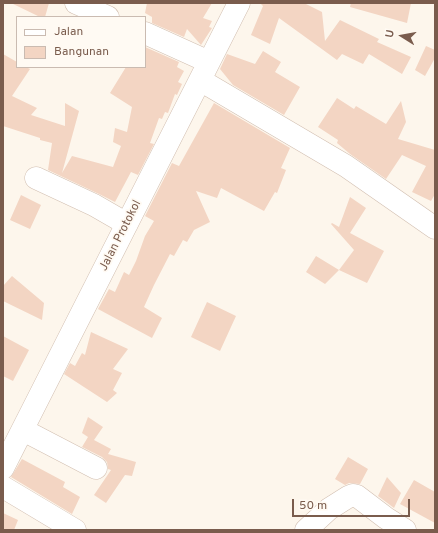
<!DOCTYPE html>
<html>
<head>
<meta charset="utf-8">
<style>
  body { margin:0 }
  #map { position:relative; width:438px; height:533px; overflow:hidden; background:#fdf6ec; font-family:Overpass,sans-serif }
  canvas { display:block }
  .frame { position:absolute; inset:0; border:4px solid #7a5c4d; pointer-events:none }
  .legend { position:absolute; left:16px; top:16px; width:130px; height:52px; box-sizing:border-box; background:#fffaf3; border:1px solid #cabbb1; margin:0; padding:5px 7px; list-style:none; font-size:12px; color:#7a5c4d }
  .legend li { display:flex; align-items:center; gap:8px; height:20px }
  .legend b { width:20px; border:1px solid #cabbb1 }
  .north { position:absolute; left:382px; top:16px; width:40px; height:40px; -webkit-text-stroke:3px #fffaf3; paint-order:stroke; rotate:281deg; font-size:11px; font-weight:700; line-height:16px; text-align:center; color:#7a5c4d }
  .north::after { content:''; display:block; margin:auto; width:14px; height:18px; background:#7a5c4d; clip-path:polygon(50% 0,100% 100%,50% 72%,0 100%) }
  .scale { position:absolute; left:292px; top:499px; width:118px; height:18px; box-sizing:border-box; border:2px solid #7a5c4d; border-top:0; padding-left:5px; font-size:12px; line-height:14px; white-space:nowrap; color:#7a5c4d; -webkit-text-stroke:3px #fffaf3; paint-order:stroke }
</style>
</head>
<body>
<div id="map">
<canvas width="438" height="533"></canvas>
<div class="frame"></div>
<ul class="legend">
<li><b style="height:5px;background:#fff"></b>Jalan</li>
<li><b style="height:11px;background:#f3d5c3"></b>Bangunan</li>
</ul>
<div class="north">U</div>
<div class="scale">50 m</div>
</div>
<script>
const ctx = document.querySelector('canvas').getContext('2d');
ctx.lineJoin = 'round';
function fill(path, color) {
  ctx.fillStyle = color;
  ctx.fill(path, 'evenodd');
}
function poly(rows) {
  const path = new Path2D();
  for (const r of rows) {
    path.moveTo(r[0], r[1]);
    for (let i = 2; i < r.length; i += 2) path.lineTo(r[i], r[i + 1]);
  }
  return path;
}
function trace(path, color, width, dash) {
  ctx.strokeStyle = color;
  ctx.lineWidth = width;
  ctx.lineCap = dash ? 'butt' : 'round';
  ctx.setLineDash(dash || []);
  ctx.stroke(path);
}
function label(font, color, halo, rows, align = 'center') {
  ctx.font = font + ' Overpass,sans-serif';
  ctx.lineWidth = 3.5;
  ctx.setLineDash([]);
  ctx.textBaseline = 'middle';
  ctx.strokeStyle = halo;
  ctx.fillStyle = color;
  for (const [text, x, y, turn = 0] of rows) {
    ctx.save();
    ctx.translate(x, y);
    ctx.rotate((+turn || 0) * Math.PI / 180);
    ctx.textAlign = isNaN(turn) ? turn : align;
    if (halo) ctx.strokeText(text, 0, 0);
    ctx.fillText(text, 0, 0);
    ctx.restore();
  }
}
const building = poly([
  [11,3,49,3,45,17,40,17],
  [147,3,212,3,203,18,212,21,209,27,212,28,201,45,187,29,184,37,152,23,152,17,145,13],
  [260,3,304,3,322,12,325,41,340,20,379,39,377,42,411,57,402,74,369,54,363,64,342,54,337,60,279,18,270,44,251,35,263,6],
  [351,3,411,3,407,23,350,7],
  [426,46,435,50,435,58,425,76,415,70],
  [145,47,179,62,177,67,184,71,178,82,182,84,177,95,175,94,168,113,165,112,162,119,159,118,150,143,154,144,138,175,131,172,115,202,99,194,48,170,52,143,40,140,40,138,3,126,3,54,17,62,17,67,26,67,30,69,12,96,37,108,31,115,65,126,65,103,79,111,62,173,72,156,113,167,121,146,113,142,115,128,127,132,132,107,110,93,126,67,145,67],
  [263,51,281,62,275,72,300,87,284,115,233,85,220,69,227,54,255,64],
  [337,98,354,109,356,106,386,124,401,101,406,122,398,139,435,150,435,194,431,201,412,192,426,166,402,155,386,179,350,154,337,143,338,140,318,127],
  [214,103,290,148,281,168,286,170,277,193,275,192,264,211,221,188,217,198,196,191,210,222,194,230,187,242,183,240,174,256,170,254,154,285,144,307,162,318,152,338,98,309,109,289,115,292,124,272,129,275,136,261,145,236,154,221,145,216,172,163,179,166],
  [21,195,41,205,30,229,10,220],
  [350,197,366,208,350,233,384,251,367,283,339,270,354,250,331,224,332,223,339,227],
  [316,256,339,270,325,284,306,272],
  [12,276,44,303,42,320,3,301,3,286],
  [207,302,236,316,220,351,191,337],
  [91,332,128,349,113,369,122,373,113,390,117,393,107,402,64,374,70,363,75,366,82,353,85,355],
  [3,336,29,350,13,381,3,376],
  [88,417,103,427,94,440,111,449,108,454,136,462,132,476,125,475,106,503,94,495,111,470,108,469,107,462,102,457,82,447,88,437,82,433],
  [348,457,368,469,360,484,349,483,345,485,335,479],
  [22,459,65,482,63,487,80,497,72,514,11,477],
  [387,477,401,493,394,508,378,496],
  [414,480,435,492,435,523,400,504],
  [3,513,18,520,14,530,3,530]
]);
const minor = poly([
  [76,3,108,17],
  [145,33,209,62],
  [200,80,346,166,435,228],
  [36,178,94,205,127,224],
  [23,430,96,468],
  [3,468,239,3],
  [3,487,75,530],
  [306,530,329,509,348,497,353,495,357,496,386,518,405,530]
]);
const streetNames = [
  ["Jalan Protokol",121,236,-63]
];
fill(building, '#f3d5c3');
trace(minor, '#d1beb0', 23);
trace(minor, '#fff', 22);
label('12px', '#7a5c4d', '#fffaf3', streetNames);
</script>
</body>
</html>
